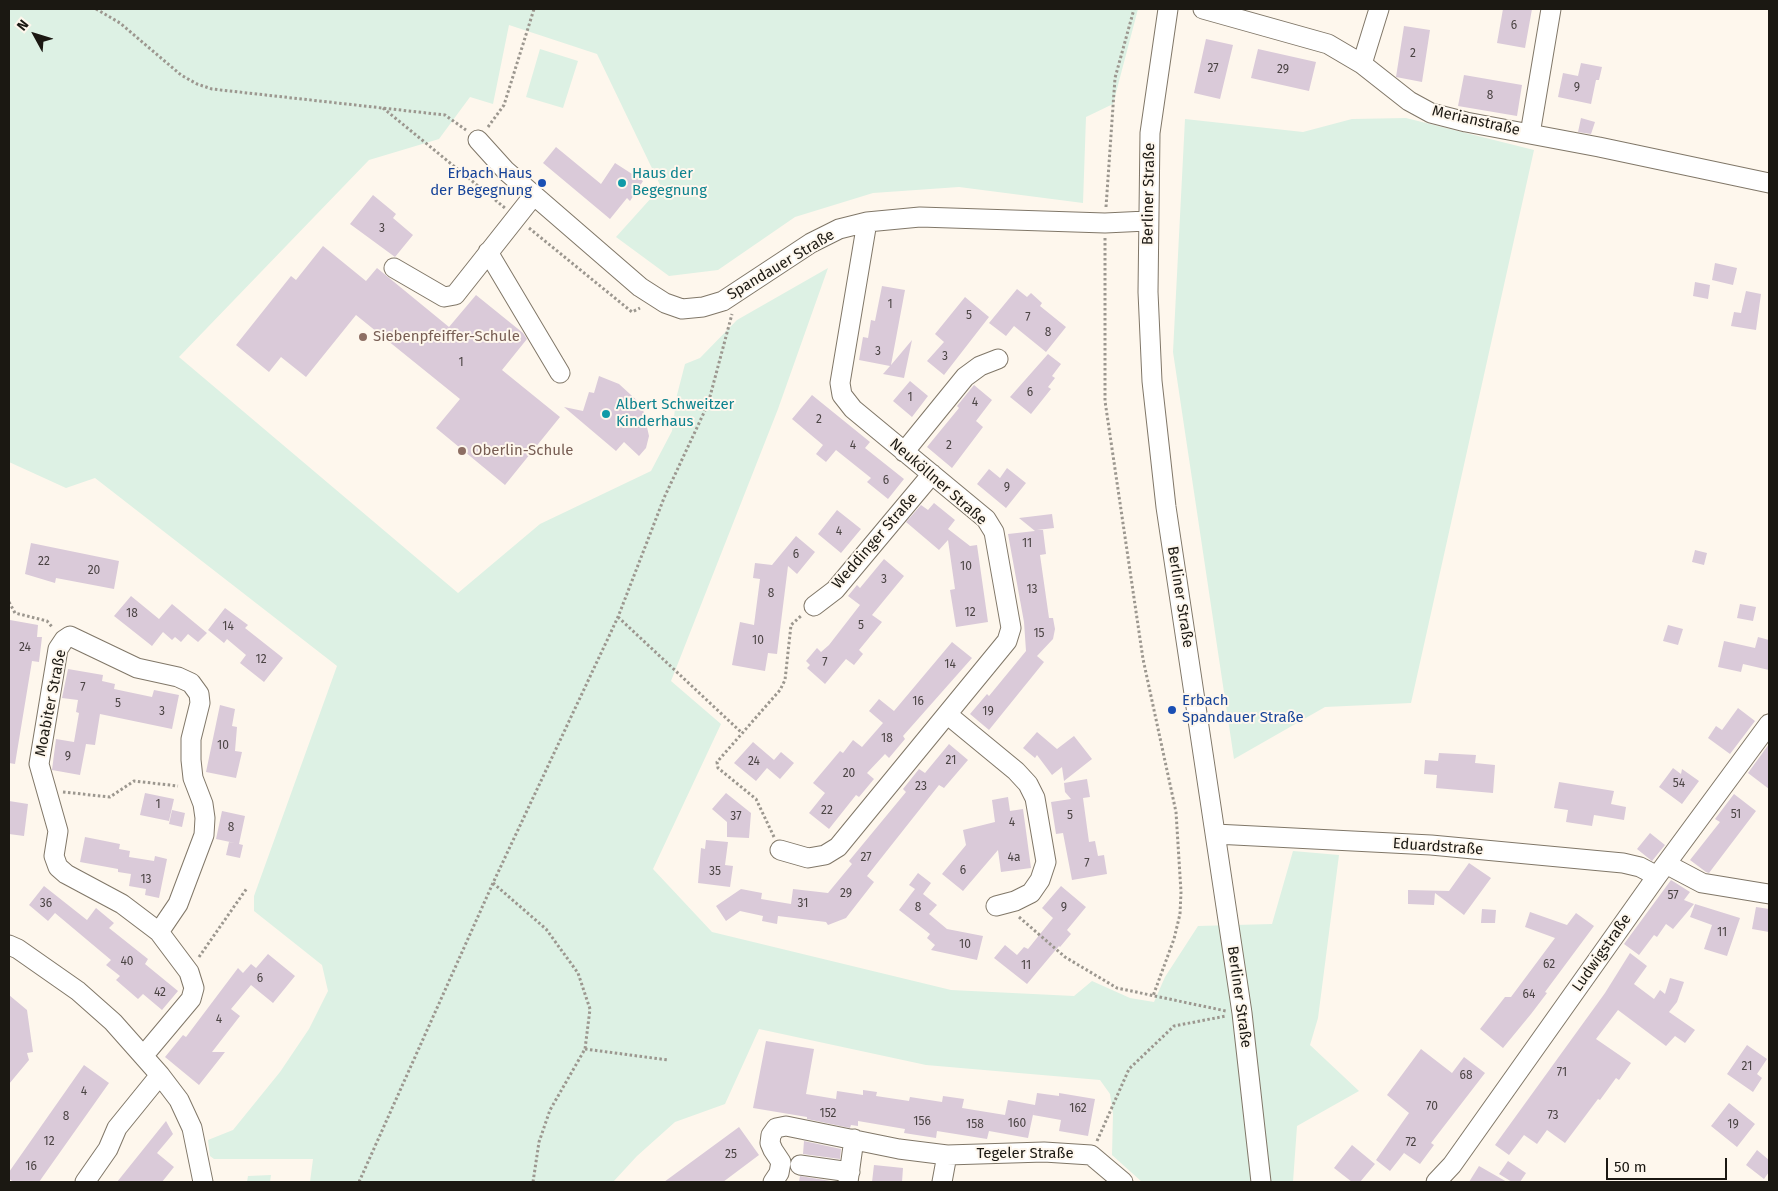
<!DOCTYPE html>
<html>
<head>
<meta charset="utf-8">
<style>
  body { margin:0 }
  #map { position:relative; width:1778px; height:1191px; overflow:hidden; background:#fef7ed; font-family:"Fira Sans",sans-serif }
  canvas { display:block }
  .frame { position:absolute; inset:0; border:10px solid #1b1812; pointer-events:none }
  .north { position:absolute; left:10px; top:10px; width:50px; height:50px; -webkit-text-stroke:4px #fef7ed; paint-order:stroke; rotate:309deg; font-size:14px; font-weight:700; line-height:20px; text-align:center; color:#1b1812 }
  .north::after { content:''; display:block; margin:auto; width:18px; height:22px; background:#1b1812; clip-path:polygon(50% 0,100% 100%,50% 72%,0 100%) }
  .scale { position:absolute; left:1606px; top:1158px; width:121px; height:22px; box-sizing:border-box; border:2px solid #1b1812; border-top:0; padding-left:6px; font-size:15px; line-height:18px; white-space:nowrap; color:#1b1812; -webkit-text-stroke:4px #fef7ed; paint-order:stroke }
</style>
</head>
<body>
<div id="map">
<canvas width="1778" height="1191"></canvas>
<div class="frame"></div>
<div class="north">N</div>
<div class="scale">50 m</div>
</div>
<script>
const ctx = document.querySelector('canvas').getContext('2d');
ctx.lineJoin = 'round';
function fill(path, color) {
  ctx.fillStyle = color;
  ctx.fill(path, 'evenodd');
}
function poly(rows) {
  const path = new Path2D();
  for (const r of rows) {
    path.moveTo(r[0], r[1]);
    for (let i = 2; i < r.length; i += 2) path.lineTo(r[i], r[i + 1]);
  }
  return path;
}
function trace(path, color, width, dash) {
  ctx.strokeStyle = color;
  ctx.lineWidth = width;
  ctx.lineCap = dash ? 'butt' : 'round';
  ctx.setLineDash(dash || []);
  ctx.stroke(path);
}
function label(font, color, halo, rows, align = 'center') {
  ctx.font = font + ' "Fira Sans",sans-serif';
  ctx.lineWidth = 4;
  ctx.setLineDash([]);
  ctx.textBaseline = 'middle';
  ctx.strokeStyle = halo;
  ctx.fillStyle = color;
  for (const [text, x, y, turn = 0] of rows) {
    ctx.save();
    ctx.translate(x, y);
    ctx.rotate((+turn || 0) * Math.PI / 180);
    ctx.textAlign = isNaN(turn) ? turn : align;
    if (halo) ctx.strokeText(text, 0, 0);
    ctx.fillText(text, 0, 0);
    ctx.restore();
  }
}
const green = poly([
  [9,9,1138,9,1113,104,1086,117,1083,203,959,187,873,193,795,217,718,270,669,276,616,237,661,187,597,54,509,25,493,104,470,97,439,139,369,160,179,357,458,593,540,524,651,471,672,431,677,395,685,364,700,358,737,320,828,268,778,409,671,681,721,724,653,869,712,932,951,990,1074,996,1092,981,1130,998,1154,1002,1165,977,1198,926,1272,924,1293,851,1339,855,1318,1018,1310,1045,1359,1091,1297,1126,1293,1182,1142,1182,1112,1155,1113,1114,1110,1094,1100,1080,926,1065,759,1029,725,1104,675,1122,637,1156,613,1182,310,1182,313,1159,214,1159,210,1156,208,1140,233,1130,280,1072,309,1029,328,991,322,965,254,911,254,896,337,666,95,478,66,488,9,462],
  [540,49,578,61,563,108,526,97],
  [1406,118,1534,150,1411,703,1325,707,1234,759,1173,352,1185,119,1303,132,1352,119],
  [271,1175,270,1182,247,1182,248,1176]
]);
const building = poly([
  [1503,9,1532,9,1525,48,1497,43],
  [1404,26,1430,30,1422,82,1396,77],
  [1206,39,1233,45,1220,99,1194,93],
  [1258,49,1316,62,1309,91,1251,78],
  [1581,63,1602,67,1599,80,1596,80,1591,104,1558,97,1563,73,1578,76],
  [1464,75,1522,85,1517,116,1458,106],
  [1581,118,1595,122,1591,134,1578,132],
  [556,147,601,184,615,163,643,181,630,201,627,198,610,219,543,163],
  [373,195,396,214,393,218,413,235,395,257,350,224],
  [323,246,366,281,377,268,449,327,476,295,523,333,527,339,502,370,560,417,505,485,436,428,460,399,356,315,306,377,281,357,269,372,236,345,291,276,296,280],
  [1715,263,1737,268,1733,285,1712,280],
  [1695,282,1710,285,1708,299,1693,296],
  [882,286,905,290,891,365,912,340,904,378,883,374,890,366,859,360,863,337,868,338,871,320,875,321],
  [1017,289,1027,297,1031,293,1042,303,1040,306,1066,327,1046,352,1014,326,1006,336,989,323],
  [1746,291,1761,294,1756,330,1731,326,1734,312,1741,313],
  [965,297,989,317,944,375,927,361,944,342,935,334],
  [1048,354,1061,364,1052,376,1055,378,1048,387,1051,389,1031,414,1010,397],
  [599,376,619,384,642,405,649,436,646,448,639,456,624,442,616,451,564,407,583,411,589,392,594,393],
  [910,381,928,396,912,417,893,401],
  [974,385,992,400,976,421,983,427,952,468,927,447,959,408,957,406],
  [812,395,870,442,865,448,904,479,888,499,867,482,871,478,836,450,826,462,816,454,823,445,792,419],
  [1007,468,1026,483,1006,508,977,484,989,469,1000,478],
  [934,503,955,520,948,529,970,546,977,545,988,622,956,627,950,590,955,589,948,540,939,550,906,522,921,505,928,510],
  [837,510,861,529,841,553,818,534],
  [1052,514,1054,528,1037,530,1043,530,1046,554,1040,555,1049,618,1053,618,1055,629,1053,639,1037,656,1044,662,989,730,970,714,987,694,989,696,1026,651,1024,622,1008,534,1035,531,1019,518],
  [796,536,815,552,797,574,788,566,777,654,768,653,765,671,732,665,740,622,754,625,760,579,753,578,755,563,772,565],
  [31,543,119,561,114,589,56,578,55,583,25,574],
  [1695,550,1707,553,1704,565,1692,562],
  [884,559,904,576,872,615,882,622,859,650,863,654,854,665,846,659,825,684,807,668,810,665,806,661,817,648,821,652,829,645,860,605,848,596,857,585,860,588],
  [131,596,159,619,172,604,207,633,198,642,188,634,181,642,175,637,172,640,163,632,152,646,114,616],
  [1740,604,1756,607,1753,621,1737,618],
  [225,608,248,625,245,628,283,658,264,682,240,663,246,655,227,639,224,643,208,630],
  [10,620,38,625,37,637,42,637,39,662,32,661,15,764,9,763],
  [1668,625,1683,629,1678,645,1663,641],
  [1758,637,1769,640,1769,670,1743,664,1741,672,1718,667,1724,641,1755,648],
  [952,642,972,658,903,736,905,739,889,758,885,754,867,773,874,779,859,797,856,795,829,829,809,813,825,793,813,783,840,751,843,753,853,740,862,747,883,723,869,711,879,699,894,711],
  [68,669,103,675,102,681,115,684,114,689,152,697,154,690,179,695,172,729,100,714,95,745,86,744,80,775,52,770,56,739,74,742,79,713,76,712,78,700,62,698],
  [220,705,235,709,232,726,237,727,235,751,242,752,236,778,206,772],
  [1738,708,1755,721,1730,754,1708,738,1716,726,1722,730],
  [1037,732,1057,749,1074,736,1092,759,1064,781,1062,767,1052,775,1037,755,1035,758,1023,748],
  [753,742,774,760,781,752,794,763,780,779,767,768,756,781,734,763],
  [949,744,968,760,944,788,939,785,867,876,874,882,846,918,828,925,826,922,778,916,777,924,762,921,763,916,740,911,726,921,716,906,741,889,762,893,761,899,791,904,793,889,828,893,852,864,849,861,906,792,903,789,919,769,925,773],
  [1769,744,1769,789,1748,773],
  [1439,753,1476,755,1475,763,1495,765,1493,793,1436,788,1437,775,1424,774,1425,760,1438,761],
  [1673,768,1681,774,1682,769,1699,781,1682,804,1659,787],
  [1087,779,1090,797,1083,798,1089,842,1095,841,1098,856,1104,855,1107,874,1072,880,1063,833,1056,834,1051,802,1071,799,1065,792,1064,783],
  [1559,782,1614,791,1611,804,1626,807,1624,820,1594,815,1592,826,1566,822,1568,810,1554,808],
  [145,793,174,799,169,821,140,815],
  [726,793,751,813,749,838,727,837,727,822,712,809],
  [1734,794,1756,811,1709,873,1706,872,1690,860,1720,822,1715,819],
  [1008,797,1010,811,1023,809,1031,868,1001,872,998,850,963,891,942,874,966,845,963,830,995,822,992,800],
  [9,801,28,804,24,836,9,834],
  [172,810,185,813,182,827,169,824],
  [222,811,245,816,239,844,243,845,240,858,226,855,229,842,235,843,216,839],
  [1650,833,1665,845,1652,861,1637,849],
  [85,837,120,844,119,849,130,851,129,857,154,861,155,856,167,859,159,898,145,895,146,889,129,886,131,874,118,872,118,869,80,862],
  [706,840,728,842,725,865,733,866,730,887,698,883,701,848,705,849],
  [1469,863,1491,878,1464,915,1435,893,1434,905,1408,904,1408,890,1449,891],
  [918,873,931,883,923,894,937,905,929,914,947,929,983,936,977,960,931,950,935,945,927,938,930,934,899,910,915,889,909,885],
  [1671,880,1690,892,1684,900,1694,904,1673,929,1666,924,1657,937,1654,935,1639,955,1624,944],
  [44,886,87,920,96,908,114,923,109,928,148,959,145,964,178,991,162,1010,143,994,138,999,116,980,120,976,106,965,111,960,55,913,48,921,29,905],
  [1061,886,1086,907,1067,930,1071,934,1060,947,1059,946,1027,984,994,958,1005,945,1017,955,1024,947,1028,949,1053,918,1042,908],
  [1695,904,1740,918,1727,956,1704,949,1712,925,1690,917],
  [1756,907,1769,909,1769,932,1752,929],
  [1482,909,1496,910,1495,923,1481,923],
  [1530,912,1567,925,1576,913,1594,926,1545,992,1547,993,1531,1014,1503,1048,1480,1029,1505,997,1511,997,1555,938,1525,927],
  [1630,953,1647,966,1634,984,1654,999,1660,990,1665,994,1670,978,1684,982,1677,1002,1669,1012,1695,1030,1685,1043,1675,1036,1666,1046,1618,1010,1596,1039,1631,1063,1619,1080,1616,1078,1600,1100,1598,1099,1565,1143,1547,1130,1537,1144,1524,1135,1509,1155,1495,1145,1605,993],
  [268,954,295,976,273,1003,251,985,231,1009,240,1016,212,1052,225,1052,199,1085,165,1057,183,1035,186,1037,238,968,243,973,251,964,256,968],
  [9,995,27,1010,33,1052,27,1053,29,1060,9,1084],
  [766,1041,814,1049,806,1094,836,1099,837,1091,863,1095,863,1090,877,1092,876,1096,909,1101,910,1097,942,1102,943,1096,964,1099,962,1108,1005,1115,1008,1100,1035,1105,1037,1093,1059,1096,1059,1093,1095,1099,1088,1136,1059,1131,1061,1120,1033,1115,1034,1110,1028,1138,989,1131,987,1139,937,1131,936,1138,904,1133,905,1129,858,1121,858,1126,851,1125,850,1128,807,1119,807,1117,753,1108],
  [1747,1045,1767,1059,1757,1074,1762,1078,1753,1092,1727,1074],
  [1421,1049,1452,1073,1464,1057,1485,1073,1431,1143,1434,1145,1420,1164,1404,1153,1390,1171,1376,1160,1409,1113,1387,1095],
  [84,1065,109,1083,39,1182,14,1182,9,1179,9,1172],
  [1729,1103,1755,1124,1737,1147,1711,1126],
  [166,1121,173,1134,157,1153,174,1167,162,1182,117,1182],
  [739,1127,759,1155,723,1182,664,1182],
  [804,1141,841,1149,840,1159,803,1154],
  [1352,1145,1375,1164,1360,1182,1352,1182,1334,1168],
  [1757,1150,1769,1160,1769,1172,1764,1179,1746,1165],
  [1508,1161,1526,1173,1520,1182,1512,1182,1499,1174],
  [874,1165,903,1168,902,1182,872,1182],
  [1479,1166,1507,1182,1469,1182],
  [800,1176,837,1182,799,1182]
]);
const path = poly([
  [96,9,120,23,181,75,197,84,212,89,445,115,466,130],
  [383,108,505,208],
  [488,127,504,105,534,9],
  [1106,207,1115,78,1134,9],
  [529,228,632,312,640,308],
  [1105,238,1105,401,1143,659,1176,812,1181,892,1180,914,1174,939,1153,996],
  [9,602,15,613,47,621,53,628],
  [618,617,742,733],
  [63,792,110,797,134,781,178,786],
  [774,837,756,799,718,768,717,762,780,690,785,680,791,625,802,615],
  [493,883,546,929,578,973,590,1009,585,1049,550,1110,539,1142,533,1182],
  [1019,917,1065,957,1117,988,1226,1011],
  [199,957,247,888],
  [585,1049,668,1060],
  [1097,1141,1129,1069,1174,1026,1226,1016],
  [359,1182,493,883,618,617,664,498,708,404,732,314]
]);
const minor = poly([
  [1168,9,1150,133,1148,292,1152,381,1166,507,1242,1013,1261,1182],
  [1203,9,1328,44,1362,64,1409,101,1431,113,1466,122,1599,147,1769,183],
  [1362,64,1379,9],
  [1530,134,1551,9],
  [478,140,506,171,640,287,665,303,682,309,703,307,723,301,811,243,839,229,867,222,920,217,1105,223,1147,221],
  [488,252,560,373],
  [394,268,444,297,455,295,534,195],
  [904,452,965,377,980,366,998,359],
  [814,606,835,590,932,474],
  [948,715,1016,771,1028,784,1035,798,1046,862,1040,880,1031,893,1015,901,996,906],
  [1215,834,1431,845,1623,863,1640,867,1657,876],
  [780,850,808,858,825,855,838,847,1007,641,1011,628,994,532,986,519,853,409,842,395,840,383,867,222],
  [1666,864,1702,883,1769,894],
  [9,945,18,949,78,991,113,1022,160,1075,179,1100,192,1128,203,1182],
  [144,1055,191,999,194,988,189,972,159,932,122,904,66,874,58,867,54,856,58,831,39,764,58,649,64,640,70,636,137,668,178,677,191,683,199,694,200,703,191,739,191,760,193,778,203,804,205,818,204,835,178,904,159,932],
  [800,1165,850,1172],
  [85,1182,108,1149,117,1128,160,1075],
  [773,1182,779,1173,781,1162,773,1150,770,1143,771,1135,776,1128,786,1126,899,1149,947,1155,1044,1152,1091,1155,1123,1182],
  [848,1182,854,1139],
  [942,1182,947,1155],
  [1436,1182,1452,1165,1657,876,1769,724]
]);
const markers = [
  [542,183,5,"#1a4fb4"],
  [622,183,5,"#0f9aa8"],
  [363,337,5,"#8d6e63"],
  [606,414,5,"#0f9aa8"],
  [462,451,5,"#8d6e63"],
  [1172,710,5,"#1a4fb4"]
];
const numberNames = [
  ["6",1514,26],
  ["2",1413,54],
  ["27",1213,69],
  ["29",1283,70],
  ["9",1577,88],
  ["8",1490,96],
  ["3",382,229],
  ["1",890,305],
  ["5",969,316],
  ["7",1028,318],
  ["8",1048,333],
  ["3",878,352],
  ["3",945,357],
  ["1",461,363],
  ["6",1030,393],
  ["1",910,398],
  ["4",975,403],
  ["2",819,420],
  ["4",853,446],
  ["2",949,446],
  ["6",886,481],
  ["9",1007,488],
  ["4",839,532],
  ["11",1027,544],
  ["6",796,555],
  ["22",44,562],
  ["10",966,567],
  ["20",94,571],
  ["3",884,580],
  ["13",1032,590],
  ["8",771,594],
  ["12",970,613],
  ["18",132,614],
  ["5",861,626],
  ["14",228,627],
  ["15",1039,634],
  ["10",758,641],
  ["24",25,648],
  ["12",261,660],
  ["7",825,663],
  ["14",950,665],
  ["7",83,688],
  ["16",918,702],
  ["5",118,704],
  ["3",162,712],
  ["19",988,712],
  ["18",887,739],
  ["10",223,746],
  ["9",68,757],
  ["21",951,761],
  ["24",754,762],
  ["20",849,774],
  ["54",1679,784],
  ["23",921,787],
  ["1",158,805],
  ["22",827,811],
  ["51",1736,815],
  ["5",1070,816],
  ["37",736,817],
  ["4",1012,823],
  ["8",231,828],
  ["27",866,858],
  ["4a",1014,858],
  ["7",1087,864],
  ["6",963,871],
  ["35",715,872],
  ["13",146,880],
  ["29",846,894],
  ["57",1673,896],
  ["36",46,904],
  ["31",803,904],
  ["8",918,908],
  ["9",1064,908],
  ["11",1722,933],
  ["10",965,945],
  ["40",127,962],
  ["62",1549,965],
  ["11",1026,966],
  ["6",260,979],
  ["42",160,993],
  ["64",1529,995],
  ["4",219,1020],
  ["21",1747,1067],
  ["71",1562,1073],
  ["68",1466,1076],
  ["4",84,1092],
  ["70",1432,1107],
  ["162",1078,1109],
  ["152",828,1114],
  ["73",1553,1116],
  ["8",66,1117],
  ["156",922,1122],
  ["160",1017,1124],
  ["158",975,1125],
  ["19",1733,1125],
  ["12",49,1142],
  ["72",1411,1143],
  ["25",731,1155],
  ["16",31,1167]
];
const streetNames = [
  ["Merianstraße",1476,121,13],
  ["Berliner Straße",1149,194,-89],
  ["Spandauer Straße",781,265,-31],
  ["Neuköllner Straße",938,482,41],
  ["Weddinger Straße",875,541,-49],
  ["Berliner Straße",1180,597,81],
  ["Moabiter Straße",51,703,-79],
  ["Eduardstraße",1438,847,4],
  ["Ludwigstraße",1602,953,-55],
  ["Berliner Straße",1239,997,82],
  ["Tegeler Straße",1025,1154]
];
const transitNames = [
  ["Erbach Haus",532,174],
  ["der Begegnung",532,191],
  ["Erbach",1182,701,"left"],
  ["Spandauer Straße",1182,718,"left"]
];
const cultureNames = [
  ["Haus der",632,174],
  ["Begegnung",632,191],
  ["Albert Schweitzer",616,405],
  ["Kinderhaus",616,422]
];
const educationNames = [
  ["Siebenpfeiffer-Schule",373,337],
  ["Oberlin-Schule",472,451]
];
fill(green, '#ddf1e4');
fill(building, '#dacad9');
trace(minor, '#807768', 21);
trace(path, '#9c978f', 3, [2.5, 2.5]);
trace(minor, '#fff', 19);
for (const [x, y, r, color] of markers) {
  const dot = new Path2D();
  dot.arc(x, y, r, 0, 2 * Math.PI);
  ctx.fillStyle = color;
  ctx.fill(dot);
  trace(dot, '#fef7ed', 2);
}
label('12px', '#4b4444', null, numberNames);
label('15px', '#1b1812', '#fef7ed', streetNames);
label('15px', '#164399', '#fef7ed', transitNames, 'right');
label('15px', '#0d838f', '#fef7ed', cultureNames, 'left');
label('15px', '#785e54', '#fef7ed', educationNames, 'left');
</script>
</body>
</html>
